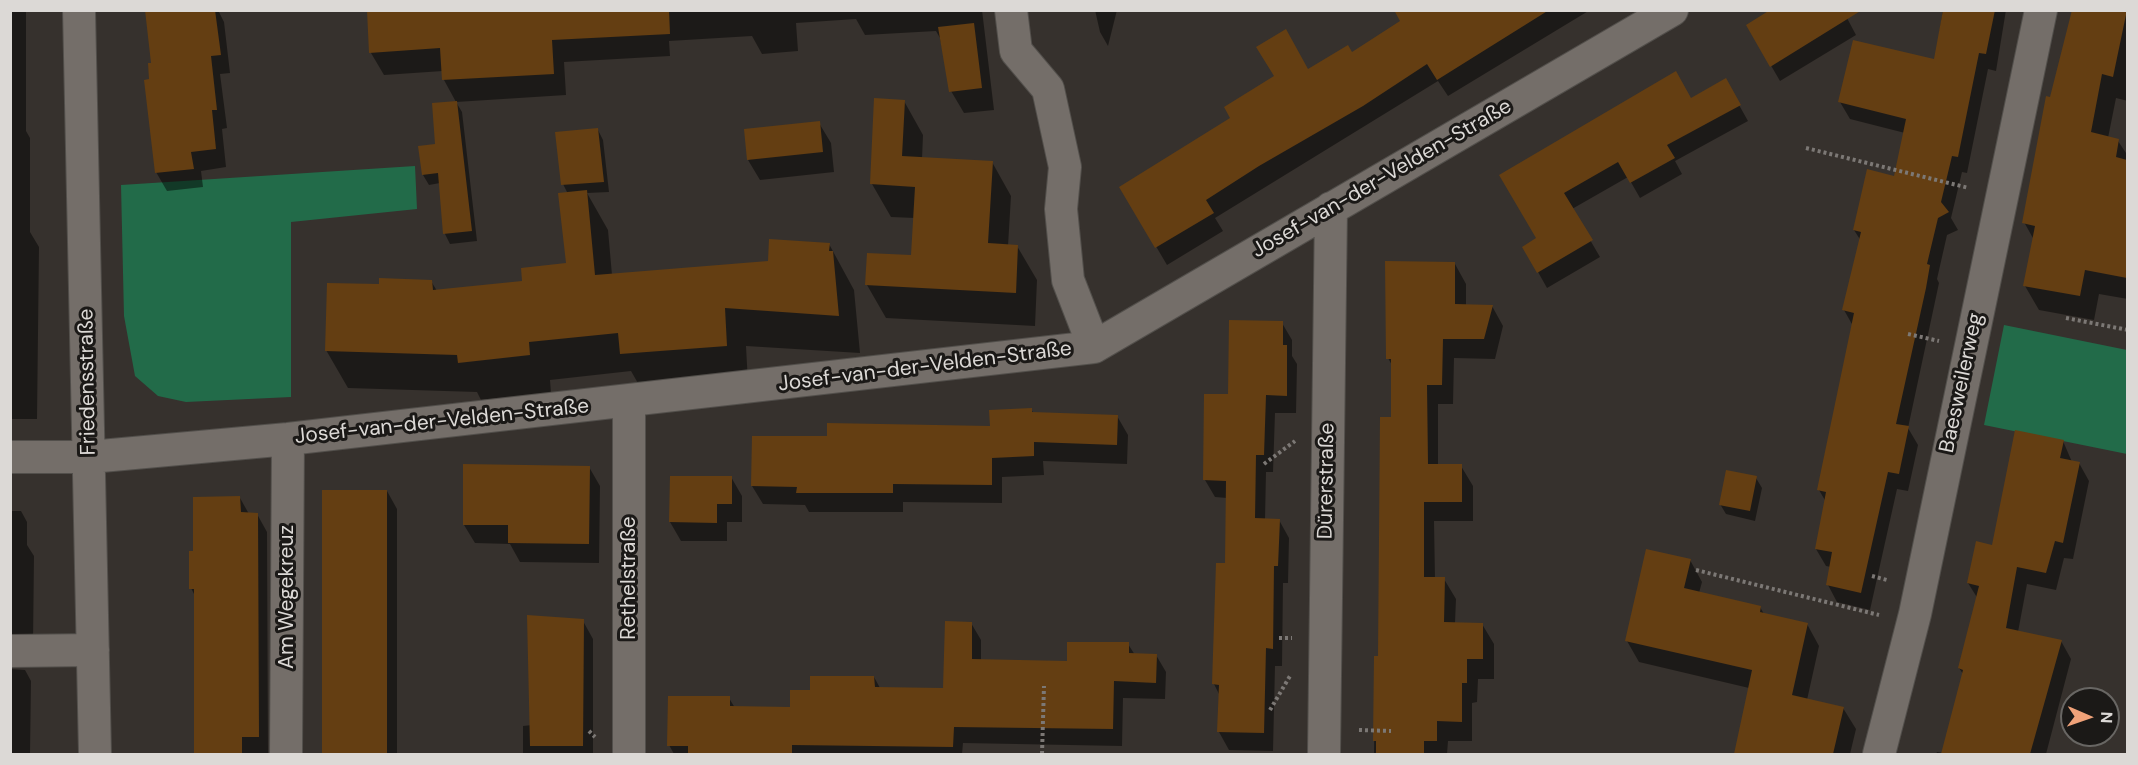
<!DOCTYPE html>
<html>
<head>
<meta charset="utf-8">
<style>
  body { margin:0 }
  #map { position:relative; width:2138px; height:765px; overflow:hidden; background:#36312d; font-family:"DM Sans",sans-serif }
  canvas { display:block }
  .frame { position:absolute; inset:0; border:12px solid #dcd9d6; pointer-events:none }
  .north { position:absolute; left:2060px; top:687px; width:60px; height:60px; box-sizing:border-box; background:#1b1917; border:2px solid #686663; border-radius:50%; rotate:92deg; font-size:16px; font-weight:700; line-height:24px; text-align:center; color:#dcd9d6 }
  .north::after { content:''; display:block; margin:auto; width:21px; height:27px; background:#f0a279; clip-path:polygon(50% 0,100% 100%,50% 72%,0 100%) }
</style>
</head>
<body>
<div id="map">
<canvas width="2138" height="765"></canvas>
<div class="frame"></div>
<div class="north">N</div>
</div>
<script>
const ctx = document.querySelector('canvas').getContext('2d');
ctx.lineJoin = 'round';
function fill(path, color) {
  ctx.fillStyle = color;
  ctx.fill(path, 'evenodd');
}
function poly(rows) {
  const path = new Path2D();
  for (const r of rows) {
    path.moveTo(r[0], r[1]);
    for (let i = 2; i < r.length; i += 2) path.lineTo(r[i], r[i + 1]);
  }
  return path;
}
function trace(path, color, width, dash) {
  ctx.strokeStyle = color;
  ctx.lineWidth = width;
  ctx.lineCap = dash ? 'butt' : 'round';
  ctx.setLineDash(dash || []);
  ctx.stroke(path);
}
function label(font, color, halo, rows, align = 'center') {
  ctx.font = font + ' "DM Sans",sans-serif';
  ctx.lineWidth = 6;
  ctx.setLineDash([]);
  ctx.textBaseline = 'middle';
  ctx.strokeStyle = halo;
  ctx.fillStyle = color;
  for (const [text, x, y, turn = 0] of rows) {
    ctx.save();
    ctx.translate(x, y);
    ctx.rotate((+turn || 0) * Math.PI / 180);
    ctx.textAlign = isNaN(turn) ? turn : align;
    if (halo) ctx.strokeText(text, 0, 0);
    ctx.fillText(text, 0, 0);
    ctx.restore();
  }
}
const green = poly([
  [415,166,417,209,291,222,291,397,186,402,158,396,135,376,124,316,121,185],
  [2004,325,2127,350,2127,454,1984,425]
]);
const shadow = poly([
  [10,10,26,10,26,131,30,138,30,232,39,247,37,419,10,419],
  [146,10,218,10,224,22,230,73,220,74,227,128,222,129,226,167,201,171,203,187,167,191,156,172,152,64],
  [368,10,982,10,994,110,964,113,951,91,940,38,936,31,865,35,856,19,796,23,798,51,762,54,752,36,669,41,670,56,564,62,566,95,456,102,444,80,443,71,384,75,371,53],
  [1095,10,1117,10,1108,46,1100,32],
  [1409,10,1590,10,1448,96,1438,81,1215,218,1223,231,1167,265,1121,187,1308,71,1352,54,1402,22],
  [1943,10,2006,10,1996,71,1988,69,1967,173,1962,172,1951,218,1958,230,1947,235,1937,279,1939,283,1908,428,1918,445,1908,491,1897,489,1870,610,1837,602,1828,585,1831,567,1826,566,1816,549,1826,502,1819,490,1853,326,1844,310,1861,241,1854,230,1896,177,1905,133,1850,119,1840,102,1935,61],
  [2124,10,2128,11,2128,101,2116,98,2108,138,2118,141,2128,156,2128,299,2099,294,2094,320,2039,310,2025,286,2034,240,2024,222,2051,99],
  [1847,18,1856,35,1780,81,1748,26],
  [1725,80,1748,121,1675,161,1682,174,1640,198,1628,177,1572,209,1600,257,1547,288,1524,247,1538,239,1501,176,1691,100],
  [904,101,923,135,922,159,992,162,1011,196,1008,246,1017,246,1037,280,1035,326,886,318,867,285,913,257,915,218,891,217,872,184],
  [456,102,462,112,477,241,450,244,445,234,440,183,429,185,423,175],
  [819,123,831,143,834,172,760,180,748,160],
  [598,130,603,140,609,192,587,193,608,230,612,275,769,262,829,244,854,290,860,353,746,346,748,383,643,392,631,371,550,380,551,393,481,400,477,392,348,388,326,350,381,286,431,281,437,291,524,282,567,264,568,194,563,184],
  [1455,264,1466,284,1466,305,1492,306,1503,326,1495,359,1454,358,1453,404,1438,404,1438,466,1461,466,1473,486,1473,521,1434,521,1435,579,1444,579,1456,599,1455,623,1482,624,1494,644,1494,679,1478,679,1477,702,1472,703,1472,741,1448,741,1447,754,1374,754,1375,658,1379,658,1392,419,1393,367,1388,358],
  [1282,323,1292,340,1292,356,1297,364,1296,413,1275,413,1273,472,1266,472,1265,520,1279,520,1289,538,1288,583,1283,583,1282,666,1275,666,1273,751,1229,750,1219,732,1220,696,1214,684,1226,564,1227,498,1215,497,1205,480,1230,396],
  [1031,410,1034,413,1117,416,1128,435,1127,464,1043,461,1044,475,1002,477,1002,503,903,502,903,512,809,512,805,505,763,504,752,486,828,438,992,427],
  [2063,441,2072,462,2079,463,2089,481,2073,559,2064,558,2056,590,2027,584,2018,632,2061,641,2071,659,2046,754,1936,754,1937,752,1943,753,1963,674,1959,668,1978,599,1968,583],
  [589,467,600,486,599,563,520,562,510,544,475,543,464,525],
  [731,477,742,496,742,522,727,522,727,541,681,541,670,522],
  [1756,478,1762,488,1755,521,1726,514,1720,504],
  [387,491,397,509,397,754,323,754,324,492],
  [240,498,249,514,257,514,267,532,268,754,195,754,195,596,191,588,194,553],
  [10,511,21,511,27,522,27,545,34,556,33,644,10,646],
  [1690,560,1702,582,1699,593,1760,607,1764,614,1807,624,1819,646,1807,700,1843,708,1856,729,1850,754,1735,754,1749,688,1639,662,1627,641],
  [583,621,593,639,593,754,523,754,523,726,532,725],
  [971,623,981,640,981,661,1068,663,1128,644,1135,655,1156,655,1166,672,1165,699,1123,698,1122,746,963,743,962,754,674,754,669,745,729,698,735,708,791,709,812,692,874,677,880,688,945,689],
  [10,669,25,670,31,681,30,754,10,754]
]);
const building = poly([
  [145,10,215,10,221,55,211,56,217,110,212,110,216,149,191,152,194,169,155,173,144,80,149,79,148,63,151,63],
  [367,10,669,10,670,34,552,40,554,74,442,80,440,48,369,53],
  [1394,10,1549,10,1437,80,1427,64,1363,106,1259,166,1206,200,1214,213,1155,248,1119,187,1230,118,1224,107,1274,76,1256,47,1286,29,1308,69,1348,45,1352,52,1400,21],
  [1770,10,1862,10,1770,67,1746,25],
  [1943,10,1995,10,1986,54,1979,53,1958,157,1952,156,1941,202,1949,212,1938,218,1927,264,1930,265,1926,288,1896,424,1909,426,1899,474,1888,472,1861,593,1826,585,1832,552,1815,549,1826,492,1817,490,1854,313,1842,310,1861,232,1853,230,1867,169,1894,176,1906,119,1838,102,1853,40,1934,59],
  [2072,10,2127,10,2113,77,2102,74,2091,132,2119,139,2116,157,2127,160,2127,278,2085,270,2080,296,2023,286,2035,226,2022,223,2046,96,2050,97],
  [974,23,982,88,949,92,938,27],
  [1676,71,1691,98,1726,78,1741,105,1667,145,1675,158,1630,183,1618,162,1564,193,1593,240,1537,273,1522,247,1536,238,1499,175],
  [874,98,905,100,902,156,993,161,988,243,1018,245,1016,293,865,285,867,253,911,255,915,187,870,184],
  [457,101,472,231,443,234,438,173,422,175,418,146,435,144,432,103],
  [820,121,823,152,747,160,744,129],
  [598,128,604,182,561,185,555,132],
  [587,190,595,275,768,261,769,239,830,243,829,251,833,251,839,316,725,308,727,346,620,354,618,333,529,342,530,355,458,363,457,355,325,351,327,283,379,284,379,278,432,280,433,290,522,281,521,268,566,263,558,193],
  [1385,261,1455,262,1455,304,1493,305,1484,339,1443,339,1442,385,1427,385,1428,464,1462,464,1462,502,1424,502,1424,577,1445,577,1444,622,1483,623,1483,659,1467,659,1467,683,1462,683,1462,722,1437,721,1437,741,1424,741,1424,754,1376,754,1376,741,1373,741,1374,656,1378,656,1380,417,1391,417,1391,359,1386,359],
  [1229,320,1283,321,1283,345,1287,345,1287,396,1266,395,1264,455,1256,455,1255,518,1280,519,1278,566,1274,566,1273,649,1266,648,1264,733,1217,732,1219,685,1212,684,1216,563,1225,563,1226,481,1203,480,1204,394,1228,394],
  [1032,408,1032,412,1118,415,1117,445,1034,442,1034,456,992,458,992,485,893,484,893,493,796,493,797,487,751,486,752,436,827,436,827,423,990,426,989,410],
  [2015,430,2064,440,2060,458,2080,462,2063,543,2055,541,2046,573,2017,567,2006,628,2062,640,2030,754,1941,754,1963,670,1958,668,1979,586,1967,583,1976,541,1992,545],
  [463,464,590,466,589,544,508,543,508,525,463,525],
  [1726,470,1757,476,1750,511,1719,505],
  [670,476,732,476,732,504,717,504,717,523,669,522],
  [322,490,387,490,387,754,322,754],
  [240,496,241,512,258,513,259,737,242,737,242,754,194,754,194,589,189,589,189,551,193,551,193,497],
  [1646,549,1691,559,1684,588,1761,606,1760,612,1808,623,1792,695,1844,707,1833,754,1734,754,1752,670,1625,641],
  [527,615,584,619,583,746,530,746],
  [945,621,972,622,972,659,1067,661,1067,642,1129,642,1129,653,1157,654,1156,683,1114,681,1113,729,954,727,953,747,792,745,792,754,688,754,688,746,667,746,668,696,730,696,730,706,790,707,790,690,810,690,810,676,874,676,875,687,943,688]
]);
const path = poly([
  [1806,148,1969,188],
  [2066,318,2128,330],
  [1908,334,1939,341],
  [1264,464,1295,441],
  [1696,570,1879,615],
  [1872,576,1887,580],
  [1279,638,1292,638],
  [1270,710,1290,676],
  [1359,730,1391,731],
  [589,731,595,737],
  [1042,754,1044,686]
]);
const street = poly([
  [79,10,95,754],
  [1011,10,1016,51,1048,89,1065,167,1061,209,1068,280,1094,347],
  [10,457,90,457,288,439,1094,347,1672,10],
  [10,651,93,650],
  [286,754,288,439],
  [629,754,629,401],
  [1324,754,1331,208],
  [1879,754,1915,614,2041,10]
]);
const streetNames = [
  ["Josef-van-der-Velden-Straße",1382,179,-30],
  ["Josef-van-der-Velden-Straße",925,367,-7],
  ["Friedensstraße",88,382,-91],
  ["Baesweilerweg",1962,383,-78],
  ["Josef-van-der-Velden-Straße",442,422,-6],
  ["Dürerstraße",1327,481,-89],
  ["Rethelstraße",629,578,-90],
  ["Am Wegekreuz",287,597,-90]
];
fill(green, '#226b49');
fill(shadow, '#0007');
fill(building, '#643e12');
trace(street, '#524f4b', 34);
trace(path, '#7c7875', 4, [3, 3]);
trace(street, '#746e69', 32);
label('21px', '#dcd9d6', '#1b1917', streetNames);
</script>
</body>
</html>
